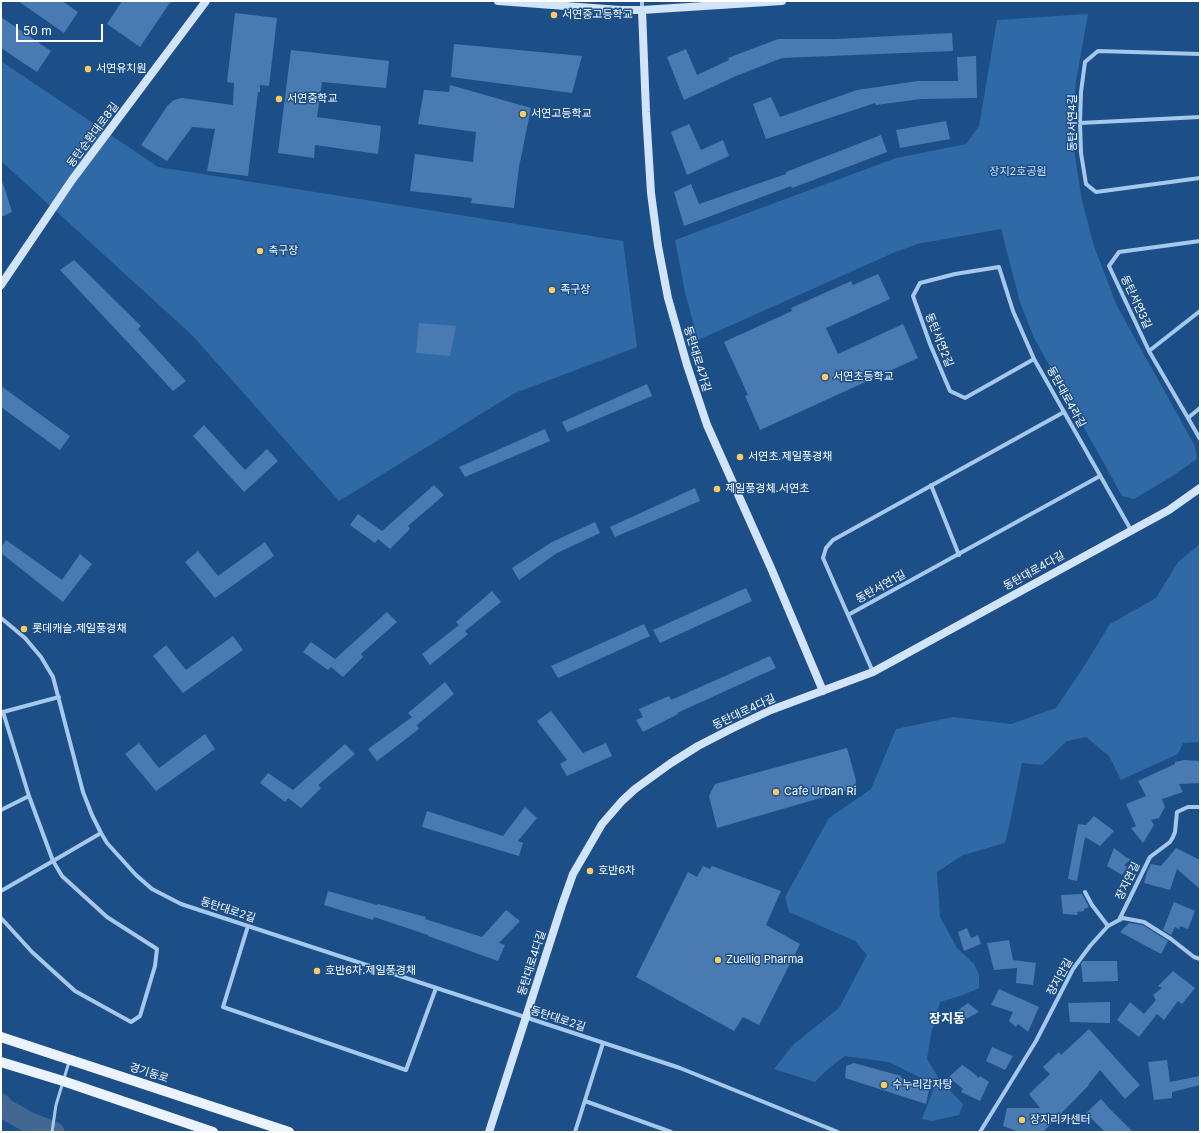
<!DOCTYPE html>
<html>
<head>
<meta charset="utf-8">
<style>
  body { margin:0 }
  #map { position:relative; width:1201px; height:1133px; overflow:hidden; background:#1c4f88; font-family:Inter,sans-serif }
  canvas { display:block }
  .frame { position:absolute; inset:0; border:2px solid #fff; pointer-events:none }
  .scale { position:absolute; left:16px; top:24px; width:87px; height:18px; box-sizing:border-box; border:2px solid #fff; border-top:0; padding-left:5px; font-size:12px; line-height:14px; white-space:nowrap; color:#fff; -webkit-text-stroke:3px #1c4f88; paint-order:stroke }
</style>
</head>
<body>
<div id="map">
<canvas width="1201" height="1133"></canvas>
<div class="frame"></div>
<div class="scale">50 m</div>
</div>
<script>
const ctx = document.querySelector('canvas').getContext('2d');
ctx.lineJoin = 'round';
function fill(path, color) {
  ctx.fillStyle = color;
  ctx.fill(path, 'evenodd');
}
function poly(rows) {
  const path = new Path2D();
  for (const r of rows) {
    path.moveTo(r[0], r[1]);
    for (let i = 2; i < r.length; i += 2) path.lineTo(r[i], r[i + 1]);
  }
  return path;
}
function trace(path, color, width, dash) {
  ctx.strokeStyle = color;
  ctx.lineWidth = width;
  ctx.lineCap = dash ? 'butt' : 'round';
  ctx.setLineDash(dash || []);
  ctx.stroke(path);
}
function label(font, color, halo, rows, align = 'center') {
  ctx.font = font + ' Inter,"Noto Sans KR",sans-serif';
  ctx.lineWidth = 3;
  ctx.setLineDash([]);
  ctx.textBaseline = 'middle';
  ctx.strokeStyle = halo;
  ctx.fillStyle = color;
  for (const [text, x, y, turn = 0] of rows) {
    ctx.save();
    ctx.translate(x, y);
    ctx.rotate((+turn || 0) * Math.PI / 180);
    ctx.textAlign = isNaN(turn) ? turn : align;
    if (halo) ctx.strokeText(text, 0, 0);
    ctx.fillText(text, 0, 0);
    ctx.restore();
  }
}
const green = poly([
  [1088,14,1076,81,1073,114,1074,150,1082,201,1094,246,1117,306,1195,446,1197,459,1171,477,1134,499,1122,496,1034,338,1020,302,1001,229,917,244,893,253,698,340,685,292,675,240,896,158,966,144,979,126,997,20],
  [1,61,158,167,623,241,637,347,515,393,339,501,193,336,1,161],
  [1200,544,1200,742,1183,743,1178,754,1121,780,1109,756,1086,737,1067,741,1042,765,1022,763,1009,827,1005,843,963,855,937,872,940,917,957,948,974,964,979,974,979,988,963,995,940,1002,931,1034,927,1059,939,1079,963,1104,959,1115,932,1121,922,1119,935,1085,889,1062,845,1056,828,1069,815,1082,774,1069,794,1044,839,1008,867,955,855,941,789,912,785,897,829,818,871,789,896,729,953,717,1011,724,1056,708,1081,671,1110,624,1156,598,1178,562]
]);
const river = poly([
  [1,1104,5,1109,28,1122,54,1132]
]);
const building = poly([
  [18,1,62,1,78,12,64,33],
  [122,1,171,1,140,47,107,24],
  [235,13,277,18,269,86,260,85,260,92,258,92,248,176,207,171,215,129,192,127,167,161,141,145,168,105,174,100,182,98,233,105,234,83,227,82],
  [1,17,51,51,37,72,1,48],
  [952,33,953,51,782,58,736,76,684,100,667,57,686,49,697,75,729,60,728,58,778,39,835,39],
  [454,44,582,56,572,93,451,77],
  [291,50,389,61,386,88,322,82,317,117,381,126,378,154,315,145,314,158,278,153],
  [976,56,977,98,921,99,876,105,875,103,766,139,753,104,771,97,780,117,857,90,918,81,958,81,957,57],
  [450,85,531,108,519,167,514,208,471,203,472,198,410,191,415,154,473,162,476,132,418,124,424,90,449,92],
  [946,121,950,139,900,148,896,130],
  [689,124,701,150,723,140,729,156,687,175,671,132],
  [881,135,887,152,792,188,791,186,684,226,674,192,691,184,699,204,786,174,786,172],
  [3,183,12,212,1,217,1,184],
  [74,260,141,326,138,329,186,381,173,391,135,350,60,270],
  [878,274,890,299,826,328,838,354,903,324,918,358,760,430,745,396,748,395,724,342,792,311,791,308,851,281,853,285],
  [419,323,456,326,450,356,416,353],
  [647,384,652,396,567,432,562,422],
  [1,386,70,436,60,450,1,407],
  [204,425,245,470,267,449,278,461,244,492,193,436],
  [545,429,550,441,465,477,459,467],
  [434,485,444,495,408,526,410,529,390,549,378,539,375,543,350,525,358,514,382,531],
  [695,488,700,501,615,537,610,527],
  [595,522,600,533,557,553,519,580,512,568,552,542],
  [6,540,62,580,80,554,92,564,63,602,1,553,1,548],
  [265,542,274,556,215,598,185,562,198,551,218,576],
  [746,588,752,601,660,643,653,630],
  [492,591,501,602,465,631,468,634,430,665,422,654,459,625,456,622],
  [387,612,397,622,361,654,363,657,343,677,331,667,328,670,303,652,311,642,335,659],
  [644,624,650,636,558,678,551,666],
  [233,636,243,650,183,693,153,656,166,645,186,670],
  [770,656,776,668,677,713,678,714,643,732,636,720,643,717,639,709,669,696,671,700],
  [445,682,454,694,417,725,419,729,377,761,368,749,412,717,408,713],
  [551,711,583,753,606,743,612,756,567,776,560,764,567,760,537,721],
  [205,734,215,749,156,791,125,754,139,743,159,768],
  [345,744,355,754,318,785,321,788,301,808,288,798,285,802,260,783,268,773,293,790],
  [847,748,856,780,855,788,717,828,709,796,715,784],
  [1184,760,1200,761,1200,783,1179,784,1183,792,1162,799,1165,807,1159,818,1151,820,1154,825,1143,843,1131,828,1136,826,1126,804,1146,796,1138,781,1175,764,1175,762],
  [525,807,537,818,518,841,523,843,519,856,422,827,427,811,503,836],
  [1094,816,1114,831,1100,846,1085,837,1077,881,1068,879,1078,824,1086,825],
  [1114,848,1127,858,1131,859,1124,865,1127,867,1122,875,1107,866],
  [1176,848,1200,860,1200,889,1177,869,1170,890,1144,883,1147,872,1151,864,1161,866],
  [703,866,710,869,712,866,781,891,766,925,800,944,759,1025,743,1017,734,1031,636,977,688,872,697,877],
  [328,891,377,905,378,904,426,917,425,919,482,937,506,910,520,921,499,943,505,945,498,961,428,936,428,935,374,917,373,920,324,905],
  [1082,894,1089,907,1084,909,1084,911,1077,912,1078,915,1063,914,1061,895],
  [1174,902,1195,911,1188,929,1180,926,1179,929,1175,927,1171,935,1163,930],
  [1129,923,1143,925,1168,941,1161,954,1120,932],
  [967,928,971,938,978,935,981,944,964,951,958,932],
  [1009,940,1013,960,1036,963,1033,985,1016,983,1017,968,994,970,987,943],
  [1083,961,1117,961,1118,981,1083,982,1081,964],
  [1173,971,1195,988,1182,1004,1178,1001,1164,1020,1157,1014,1139,1037,1117,1020,1130,1002,1144,1014,1156,1000,1153,995,1162,988,1158,986],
  [999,989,1039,1007,1028,1032,1018,1024,1016,1027,1009,1021,1013,1012,991,1005],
  [1110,1002,1110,1023,1070,1022,1068,1003],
  [968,1003,979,1012,962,1021,957,1011],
  [1089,1029,1140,1085,1125,1099,1100,1070,1088,1085,1089,1085,1043,1132,1019,1132,1003,1126,1007,1108,1040,1108,1029,1094,1050,1074,1043,1067,1059,1052,1061,1055],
  [992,1047,1013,1056,1005,1070,986,1061],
  [1167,1060,1170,1082,1200,1076,1200,1085,1172,1092,1172,1098,1154,1100,1148,1062],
  [854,1063,901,1076,900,1077,929,1090,926,1104,845,1078,846,1066],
  [962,1065,971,1071,979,1078,980,1076,989,1082,980,1101,961,1092,963,1089,949,1077],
  [1101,1099,1108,1107,1133,1132,1105,1132,1086,1113]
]);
const lane = poly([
  [52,1132,56,1105,69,1062]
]);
const street = poly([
  [642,1,642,10],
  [1200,54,1098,51,1085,62,1081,92,1080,123,1081,153,1086,184,1096,192,1200,178],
  [1080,123,1200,117],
  [1200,241,1119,252,1109,266,1149,351,1188,418,1200,408],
  [1149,351,1200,311],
  [1034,359,965,398,950,391,930,344,913,296,920,283,955,274,999,267,1013,311,1034,359,1131,530],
  [1064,412,833,540,826,548,823,558,848,615,1100,476],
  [1188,418,1200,439],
  [931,485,959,555],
  [848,615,873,672],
  [1,618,25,638,41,657,53,677,83,792,92,815,101,833,107,843,136,875,152,889,181,904,680,1068,838,1132],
  [1,810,29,796],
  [1,891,53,861,29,796,3,712,59,697],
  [1085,892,1092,905,1108,926],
  [1,918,32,952,75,991,131,1022,140,1016,155,966,157,949,107,917,62,876,53,861,101,833],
  [1119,920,1150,857,1170,842,1173,837,1175,832,1177,812,1188,807,1200,807],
  [248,926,223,1007,406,1070,436,988],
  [585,1101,671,1132],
  [575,1132,603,1043],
  [980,1132,1036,1041,1073,969,1090,946,1108,926,1123,918,1144,922,1171,939,1194,957,1200,959]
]);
const secondary = poly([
  [498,1,620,10,642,10,782,1],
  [642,10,646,112,651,193,658,246,668,298,687,365,707,425,771,568,823,691],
  [1,285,72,180,206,1],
  [489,1132,562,905,573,874,602,824,622,801,635,789,671,763,698,746,731,729,771,710,873,672,1169,510,1200,488]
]);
const primary = poly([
  [1,1037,289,1132],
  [1,1062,63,1081,213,1132]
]);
const markers = [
  [554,15,4,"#fccb63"],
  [88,69,4,"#fccb63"],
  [279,99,4,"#fccb63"],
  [523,114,4,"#fccb63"],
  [260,251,4,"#fccb63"],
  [552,290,4,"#fccb63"],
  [825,377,4,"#fccb63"],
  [740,457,4,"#fccb63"],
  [717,489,4,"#fccb63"],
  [24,629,4,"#fccb63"],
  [776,792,4,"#fccb63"],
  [590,871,4,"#fccb63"],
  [718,960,4,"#fccb63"],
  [317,971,4,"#fccb63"],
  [884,1085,4,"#fccb63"],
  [1022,1120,4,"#fccb63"]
];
const poiNames = [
  ["서연중고등학교",562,15],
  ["서연유치원",96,69],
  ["서연중학교",287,99],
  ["서연고등학교",531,114],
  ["축구장",268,251],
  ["족구장",560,290],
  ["서연초등학교",833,377],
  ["서연초.제일풍경채",748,457],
  ["제일풍경체.서연초",725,489],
  ["롯데캐슬.제일풍경채",32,629],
  ["Cafe Urban Ri",784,792],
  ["호반6차",598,871],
  ["Zuellig Pharma",726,960],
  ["호반6차.제일풍경채",325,971],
  ["수누리감자탕",892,1085],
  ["장지리카센터",1030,1120]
];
const streetNames = [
  ["동탄서연4길",1073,123,-90],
  ["동탄순환대로8길",93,135,-53],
  ["동탄서연3길",1136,302,65],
  ["동탄서연2길",939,340,68],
  ["동탄대로4가길",697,359,73],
  ["동탄대로4라길",1066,397,61],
  ["동탄대로4다길",1034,571,-29],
  ["동탄서연1길",881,587,-29],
  ["동탄대로4다길",744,712,-25],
  ["장지연길",1128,881,-64],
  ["동탄대로2길",228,910,18],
  ["동탄대로4다길",532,963,-72],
  ["장지안길",1060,977,-61],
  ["동탄대로2길",558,1019,18],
  ["경기동로",149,1073,18]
];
const parkNames = [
  ["장지2호공원",1018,172]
];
const quarterNames = [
  ["장지동",947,1019]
];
fill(green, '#2f69a6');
trace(river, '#426790', 21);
fill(building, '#497bb2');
trace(lane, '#a5c8ec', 3);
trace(street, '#a5c8ec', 4);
trace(secondary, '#d1e4f9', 8);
trace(primary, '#eaf3ff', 10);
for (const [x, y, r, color] of markers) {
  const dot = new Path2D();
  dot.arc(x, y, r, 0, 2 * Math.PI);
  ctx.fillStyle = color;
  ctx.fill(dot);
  trace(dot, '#1c4f88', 1.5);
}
label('11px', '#fff', '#1c4f88', poiNames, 'left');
label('11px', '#fff', '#1c4f88', streetNames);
label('11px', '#cae1f9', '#1c4f88', parkNames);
label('bold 13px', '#fff', '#1c4f88', quarterNames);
</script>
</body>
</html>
